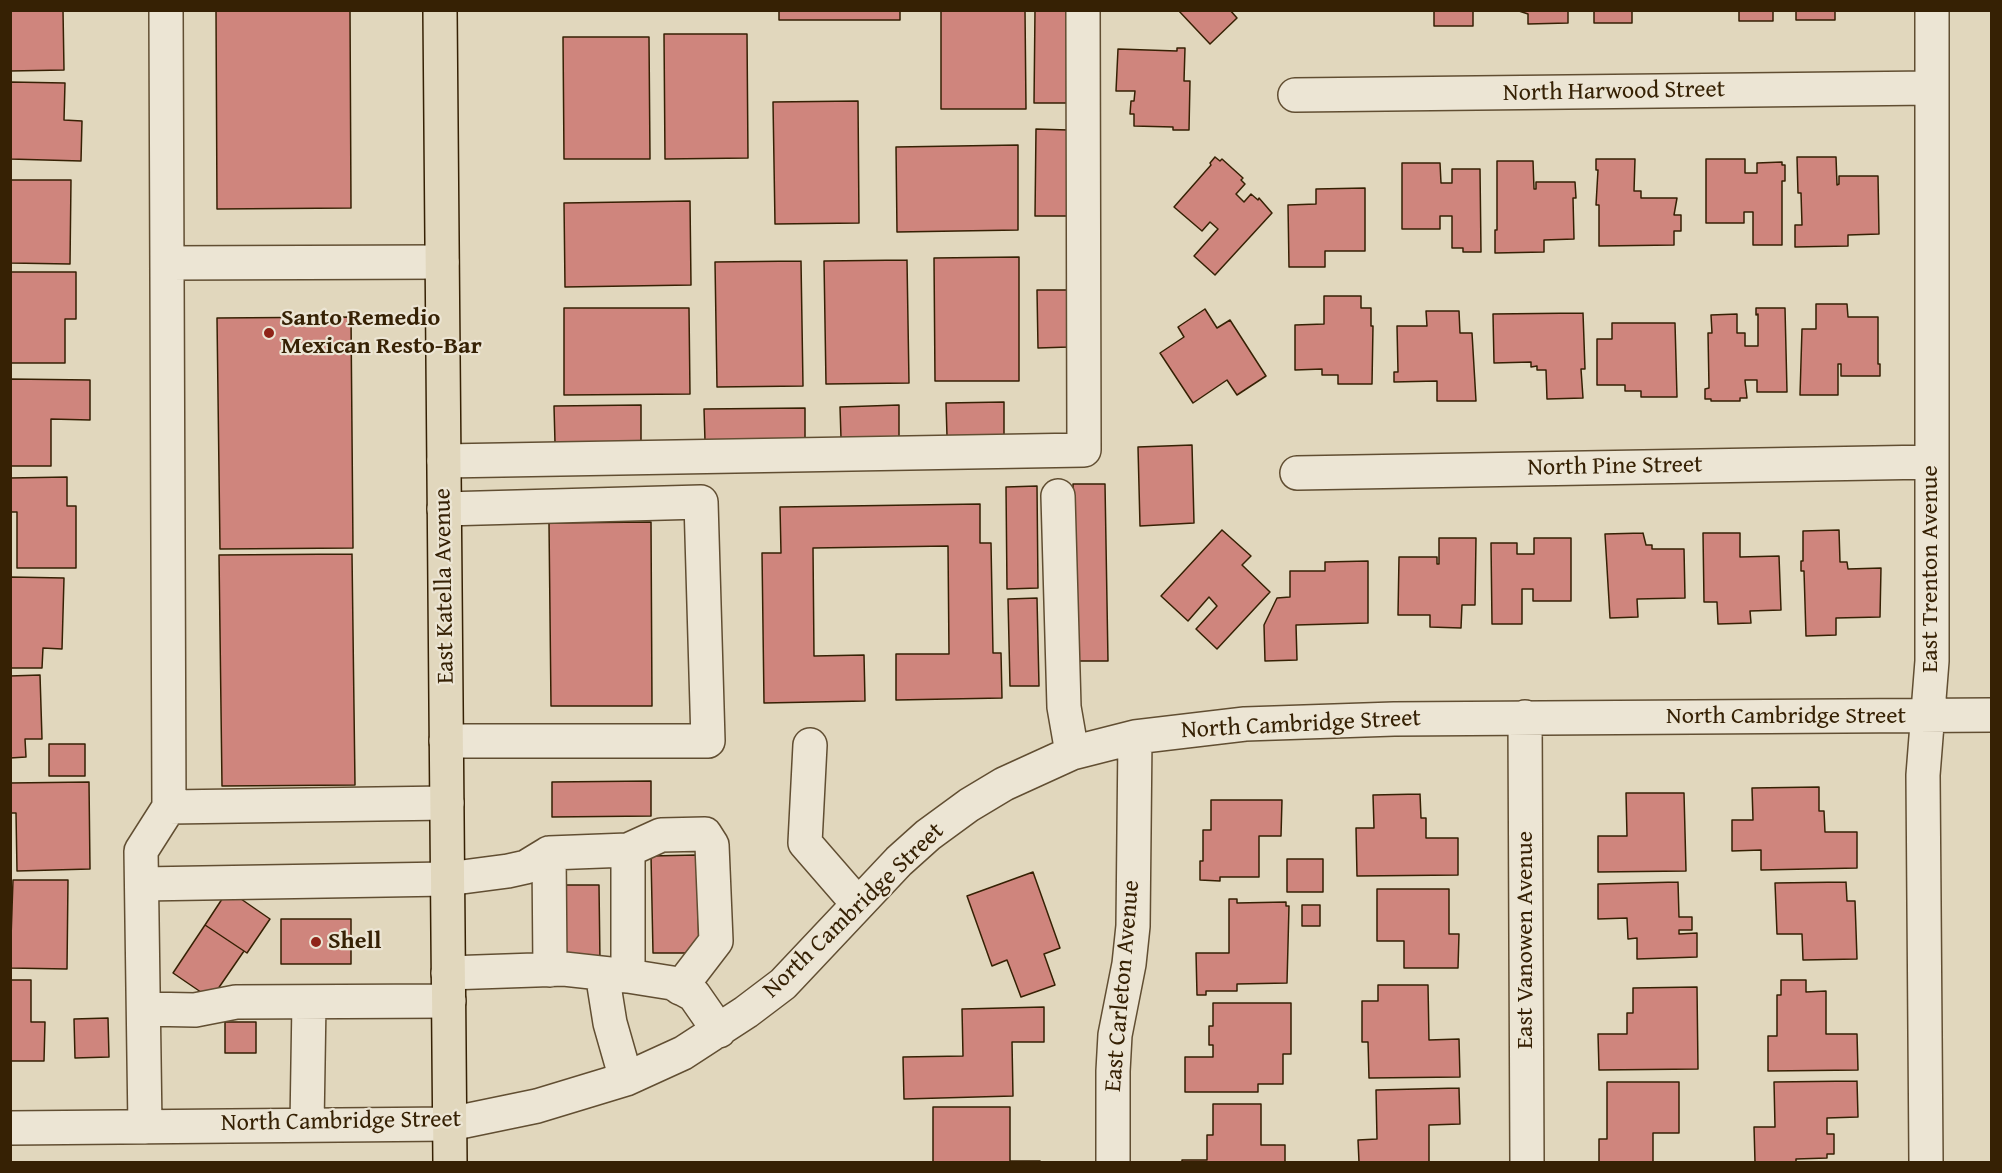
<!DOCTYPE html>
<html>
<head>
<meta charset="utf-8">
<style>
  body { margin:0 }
  #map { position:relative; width:2002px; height:1173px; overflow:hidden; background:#e1d7bd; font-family:"Gentium Book Plus",serif }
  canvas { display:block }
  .frame { position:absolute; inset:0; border:12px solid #362104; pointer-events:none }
</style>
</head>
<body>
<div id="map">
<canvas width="2002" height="1173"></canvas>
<div class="frame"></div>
</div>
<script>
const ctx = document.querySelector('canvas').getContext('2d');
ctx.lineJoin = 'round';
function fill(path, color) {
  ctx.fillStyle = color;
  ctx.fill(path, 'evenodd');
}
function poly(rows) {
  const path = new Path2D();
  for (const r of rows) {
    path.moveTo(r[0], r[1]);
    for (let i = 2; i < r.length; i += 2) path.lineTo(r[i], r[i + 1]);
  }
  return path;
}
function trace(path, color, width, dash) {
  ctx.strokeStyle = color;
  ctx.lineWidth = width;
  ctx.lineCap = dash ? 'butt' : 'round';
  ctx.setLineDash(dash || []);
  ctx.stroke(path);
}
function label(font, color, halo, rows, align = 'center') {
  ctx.font = font + ' "Gentium Book Plus",serif';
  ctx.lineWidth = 4.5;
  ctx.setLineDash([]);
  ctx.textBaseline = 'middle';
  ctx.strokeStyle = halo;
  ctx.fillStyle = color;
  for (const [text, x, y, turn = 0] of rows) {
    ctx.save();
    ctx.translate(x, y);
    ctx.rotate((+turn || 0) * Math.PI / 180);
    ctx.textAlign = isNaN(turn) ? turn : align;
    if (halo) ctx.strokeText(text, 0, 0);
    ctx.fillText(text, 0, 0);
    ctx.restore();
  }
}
const building = poly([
  [10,10,63,10,64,70,10,71,10,10],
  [216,10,350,10,351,208,217,209,216,10],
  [779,10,900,10,900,20,779,20,779,10],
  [941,10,1025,10,1026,109,941,109,941,10],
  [1035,10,1068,10,1068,103,1034,103,1035,10],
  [1178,10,1230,10,1237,18,1210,44,1178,10],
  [1434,10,1473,10,1473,26,1434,26,1434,10],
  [1516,10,1568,10,1568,23,1528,24,1528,14,1516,10],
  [1594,10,1632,10,1632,23,1594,23,1594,10],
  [1739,10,1773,10,1773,21,1739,21,1739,10],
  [1796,10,1835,10,1835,20,1796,20,1796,10],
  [664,34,747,34,748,158,665,159,664,34],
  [563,37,649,37,650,159,564,159,563,37],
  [1177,48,1185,48,1184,81,1190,81,1189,130,1173,130,1173,127,1134,126,1134,114,1130,114,1131,101,1134,101,1135,91,1116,91,1118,49,1177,51,1177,48],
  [10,82,65,83,64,120,82,121,81,161,10,159,10,82],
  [858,101,859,223,775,224,773,102,858,101],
  [1036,129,1068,130,1068,216,1035,216,1036,129],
  [1018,145,1018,230,897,232,896,147,1018,145],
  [1215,157,1220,161,1222,159,1243,178,1241,180,1245,184,1236,194,1244,202,1251,194,1258,200,1259,198,1272,213,1215,275,1194,256,1218,229,1210,222,1202,231,1174,207,1211,165,1210,163,1215,157],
  [1797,157,1836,157,1837,185,1839,184,1839,176,1878,176,1879,234,1848,235,1848,246,1795,247,1795,225,1802,225,1801,193,1798,193,1797,157],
  [1596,159,1635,159,1634,191,1641,191,1641,198,1677,198,1674,215,1681,215,1681,231,1674,231,1674,245,1599,246,1599,205,1596,205,1598,170,1596,170,1596,159],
  [1706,159,1745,159,1745,173,1757,173,1757,163,1782,162,1782,165,1785,165,1785,181,1782,181,1782,245,1753,245,1753,212,1744,212,1744,223,1706,223,1706,159],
  [1497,161,1533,161,1534,189,1536,189,1536,182,1575,182,1576,198,1573,198,1574,239,1544,240,1544,252,1495,253,1495,230,1497,230,1497,161],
  [1402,163,1440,163,1441,183,1452,183,1452,169,1480,169,1481,252,1463,252,1463,248,1452,248,1452,216,1440,216,1440,229,1402,229,1402,163],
  [10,180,71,180,70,264,10,263,10,180],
  [1365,188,1365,251,1325,251,1325,267,1289,267,1288,205,1316,204,1316,189,1365,188],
  [690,201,691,285,565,287,564,203,690,201],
  [1019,257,1019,381,935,381,934,258,1019,257],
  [907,260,909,383,826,384,824,261,907,260],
  [801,261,803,386,717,387,715,262,801,261],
  [10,272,76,272,76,319,65,319,65,363,10,363,10,272],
  [1037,290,1069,290,1069,347,1038,348,1037,290],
  [1324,296,1361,296,1361,308,1371,308,1371,326,1373,326,1372,384,1338,384,1338,375,1322,375,1322,369,1295,370,1295,325,1324,324,1324,296],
  [1816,304,1847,304,1848,317,1878,317,1878,364,1880,364,1880,376,1841,376,1841,364,1838,364,1838,395,1800,395,1802,329,1816,329,1816,304],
  [564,308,689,308,690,394,564,395,564,308],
  [1756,308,1785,308,1787,392,1757,392,1757,380,1745,380,1747,398,1740,398,1740,401,1711,401,1711,399,1705,399,1705,389,1709,388,1708,333,1712,333,1711,315,1737,314,1737,333,1745,333,1745,346,1758,346,1758,314,1756,315,1756,308],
  [1205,309,1217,328,1230,320,1266,376,1237,395,1227,380,1193,403,1160,353,1184,337,1178,327,1205,309],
  [1426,311,1459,311,1460,333,1472,333,1476,401,1437,401,1437,381,1394,382,1394,372,1398,372,1397,326,1427,326,1426,311],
  [1583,313,1585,369,1581,369,1583,398,1547,399,1546,370,1537,370,1537,366,1531,367,1531,362,1494,363,1493,314,1583,313],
  [351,317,353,548,220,549,217,318,351,317],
  [1612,323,1675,323,1677,397,1641,397,1641,391,1625,391,1625,385,1597,385,1597,339,1612,339,1612,323],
  [10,379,90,380,90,420,51,419,51,466,10,466,10,379],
  [1004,402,1004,435,947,436,946,403,1004,402],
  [641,405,641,442,555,443,554,406,641,405],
  [899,405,899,437,841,438,840,407,899,405],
  [805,408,805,439,705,441,704,409,805,408],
  [1192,445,1194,523,1140,526,1138,447,1192,445],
  [67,477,67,506,76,506,76,568,17,568,17,512,10,512,10,478,67,477],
  [1073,484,1105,484,1108,661,1076,661,1073,484],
  [1037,486,1038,588,1007,589,1006,487,1037,486],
  [980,504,980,543,991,543,993,653,1001,653,1002,698,896,700,896,654,949,654,948,546,813,548,814,656,864,655,865,701,764,703,762,553,781,553,780,507,980,504],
  [651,522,652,706,551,706,549,523,651,522],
  [1222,530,1251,556,1242,565,1270,592,1217,649,1196,629,1217,606,1209,597,1188,621,1161,596,1222,530],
  [1839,530,1840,562,1847,562,1848,569,1881,568,1880,617,1836,618,1836,635,1806,636,1804,571,1801,571,1801,561,1803,561,1803,531,1839,530],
  [1643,533,1646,545,1652,545,1652,549,1684,549,1685,598,1637,599,1638,617,1610,618,1605,534,1643,533],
  [1703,533,1740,533,1740,557,1779,556,1781,610,1750,611,1751,623,1718,624,1717,602,1704,602,1703,533],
  [1439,538,1476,538,1475,605,1462,605,1461,628,1430,627,1430,615,1398,615,1399,557,1437,557,1437,564,1439,564,1439,538],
  [1534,538,1571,538,1571,601,1533,601,1533,589,1522,589,1522,624,1492,624,1491,543,1517,543,1517,554,1534,554,1534,538],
  [352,554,355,785,222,786,219,555,352,554],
  [1368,561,1368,623,1296,625,1297,660,1265,661,1264,625,1277,598,1290,597,1290,571,1325,571,1325,562,1368,561],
  [10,577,64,578,62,649,43,648,42,668,10,668,10,577],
  [1037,598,1039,686,1010,686,1008,599,1037,598],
  [40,675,42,739,25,739,26,757,10,758,10,676,40,675],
  [49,744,85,744,85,776,49,776,49,744],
  [651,781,651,816,552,817,552,782,651,781],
  [89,782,90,869,17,871,16,813,10,813,10,783,89,782],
  [1819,787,1819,811,1824,811,1825,832,1857,832,1857,868,1761,870,1761,850,1732,851,1732,820,1753,820,1752,788,1819,787],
  [1626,793,1684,793,1686,871,1598,872,1598,836,1627,836,1626,793],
  [1420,794,1421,818,1426,818,1426,838,1458,838,1458,875,1357,876,1356,828,1374,828,1373,795,1420,794],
  [1211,800,1282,800,1281,836,1259,836,1259,877,1220,877,1220,881,1200,880,1200,861,1203,861,1203,830,1211,830,1211,800],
  [697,855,699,953,653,953,651,856,697,855],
  [1287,859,1323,859,1323,892,1287,892,1287,859],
  [1033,872,1060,948,1044,954,1055,985,1021,997,1007,960,992,966,967,896,1033,872],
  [13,880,68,880,67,969,10,968,13,880],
  [1678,882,1679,917,1692,917,1692,930,1679,930,1679,934,1697,933,1697,957,1637,959,1637,938,1628,939,1627,918,1598,919,1598,884,1678,882],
  [1846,882,1847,901,1855,901,1857,959,1803,960,1802,934,1777,934,1775,883,1846,882],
  [558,885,599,885,600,962,559,963,558,885],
  [1377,889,1449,889,1449,934,1459,934,1458,968,1404,968,1404,941,1377,941,1377,889],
  [228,890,270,919,247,953,205,925,228,890],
  [1229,899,1237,899,1237,903,1286,902,1286,906,1289,906,1287,983,1237,984,1237,991,1206,991,1206,995,1197,995,1196,953,1229,953,1229,899],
  [1302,905,1320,905,1320,926,1302,926,1302,905],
  [281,919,351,919,351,964,281,964,281,919],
  [205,925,244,951,211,999,173,973,205,925],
  [10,980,31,980,31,1022,45,1022,44,1061,10,1061,10,980],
  [1781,980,1806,980,1806,992,1826,991,1826,1034,1857,1034,1858,1070,1768,1071,1768,1036,1777,1036,1777,995,1781,995,1781,980],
  [1378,985,1428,985,1429,1040,1459,1039,1460,1077,1369,1078,1368,1042,1362,1042,1362,1001,1378,1001,1378,985],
  [1697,987,1698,1069,1599,1070,1598,1034,1627,1034,1627,1013,1633,1013,1633,988,1697,987],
  [1213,1003,1291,1003,1291,1054,1283,1054,1283,1084,1258,1084,1258,1092,1185,1092,1185,1057,1213,1057,1213,1045,1209,1045,1209,1026,1213,1026,1213,1003],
  [1044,1007,1044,1042,1012,1042,1013,1096,904,1099,903,1057,963,1056,962,1009,1044,1007],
  [108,1018,109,1057,75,1058,74,1019,108,1018],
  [225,1022,256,1022,256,1053,225,1053,225,1022],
  [1857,1081,1858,1117,1827,1118,1827,1134,1834,1134,1834,1154,1827,1154,1827,1158,1796,1159,1796,1162,1755,1162,1754,1127,1775,1127,1774,1082,1857,1081],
  [1607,1082,1679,1082,1679,1133,1653,1133,1653,1162,1599,1162,1599,1139,1607,1139,1607,1082],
  [1459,1088,1460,1124,1429,1125,1429,1162,1359,1162,1358,1140,1377,1139,1376,1090,1459,1088],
  [1213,1104,1261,1104,1261,1145,1285,1145,1285,1162,1182,1162,1182,1160,1207,1160,1207,1135,1213,1135,1213,1104],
  [933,1107,1010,1107,1010,1161,1040,1161,1040,1162,933,1162,933,1107]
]);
const minor = poly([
  [1295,95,1932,88],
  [167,263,442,262],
  [444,461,1084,450,1083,10],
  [1297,473,1932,462],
  [1058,496,1064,707,1072,753],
  [444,509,701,502,708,741,446,741],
  [1525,717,1527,1162],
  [810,745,805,843,858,904],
  [169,807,447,803],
  [628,850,661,835,705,834,712,845,716,941,680,988],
  [549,853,550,970],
  [142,884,447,879,508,871,526,867,549,853,628,850,628,976,672,983,694,995,719,1031],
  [448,973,564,969,628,976],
  [602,973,610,1023,626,1079],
  [144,1009,195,1010,236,1002,449,1001],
  [307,1125,309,1002],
  [145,1127,141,851,169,807,166,10],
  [10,1128,450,1124,537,1106,626,1079,683,1053,746,1012,783,984,899,861,928,835,969,805,1004,784,1072,753,1135,737,1245,724,1394,719,1992,715],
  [1113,1162,1113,1071,1115,1035,1129,964,1133,926,1135,737],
  [1926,1162,1923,775,1932,661,1932,10]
]);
const major = poly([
  [440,10,450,1162]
]);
const markers = [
  [269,333,6,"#8f2418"],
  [316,942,6,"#8f2418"]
];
const streetNames = [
  ["North Harwood Street",1614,92,-1],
  ["North Pine Street",1615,467,-1],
  ["East Trenton Avenue",1931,569,-90],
  ["East Katella Avenue",445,586,-91],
  ["North Cambridge Street",1786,717],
  ["North Cambridge Street",1301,725,-3],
  ["North Cambridge Street",854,911,-44],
  ["East Vanowen Avenue",1526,940,-90],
  ["East Carleton Avenue",1123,986,-85],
  ["North Cambridge Street",341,1122,-1]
];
const poiNames = [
  ["Santo Remedio",281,319],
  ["Mexican Resto-Bar",281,347],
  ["Shell",328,942]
];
fill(building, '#cf857d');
trace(building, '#362104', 1.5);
trace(minor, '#614e32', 36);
trace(major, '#362104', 36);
trace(minor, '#ece5d4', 33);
trace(major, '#e1d7bd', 33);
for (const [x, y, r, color] of markers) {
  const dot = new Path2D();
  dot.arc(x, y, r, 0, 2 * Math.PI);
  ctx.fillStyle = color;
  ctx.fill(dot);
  trace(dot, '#ece5d4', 2);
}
label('24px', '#362104', '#ece5d4', streetNames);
label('bold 24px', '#362104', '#ece5d4', poiNames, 'left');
</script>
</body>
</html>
